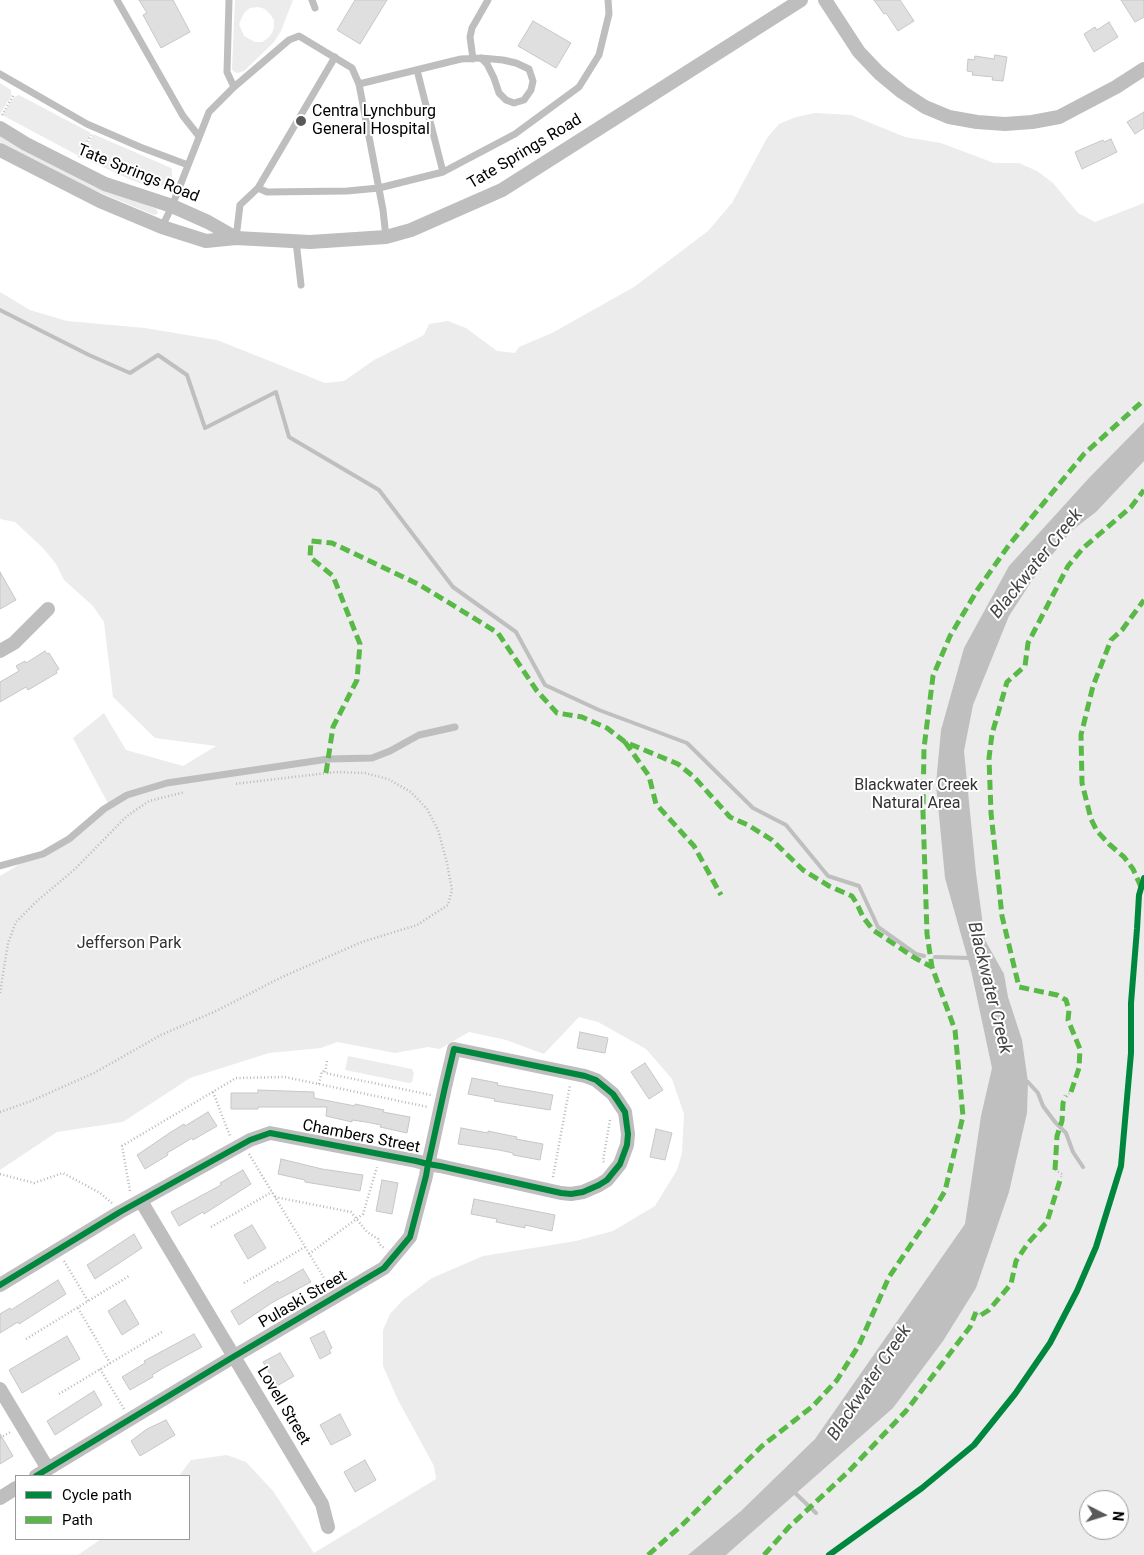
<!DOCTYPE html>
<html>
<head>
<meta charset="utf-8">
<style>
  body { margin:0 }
  #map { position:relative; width:1144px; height:1555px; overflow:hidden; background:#fff; font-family:Roboto,sans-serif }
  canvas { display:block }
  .legend { position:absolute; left:15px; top:1475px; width:175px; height:65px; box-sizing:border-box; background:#fff; border:1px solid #999; margin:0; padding:6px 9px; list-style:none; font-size:15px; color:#000 }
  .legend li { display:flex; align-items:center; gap:10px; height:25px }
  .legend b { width:25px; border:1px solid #999 }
  .north { position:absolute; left:1079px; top:1490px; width:50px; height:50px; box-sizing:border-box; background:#fff; border:1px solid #999; border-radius:50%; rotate:95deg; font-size:14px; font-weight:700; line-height:20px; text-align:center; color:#000 }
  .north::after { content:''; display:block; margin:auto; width:18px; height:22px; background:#595959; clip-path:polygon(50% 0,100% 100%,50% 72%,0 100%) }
</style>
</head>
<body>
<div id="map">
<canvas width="1144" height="1555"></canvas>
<ul class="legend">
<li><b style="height:6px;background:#00873e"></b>Cycle path</li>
<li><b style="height:6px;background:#58b947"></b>Path</li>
</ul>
<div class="north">N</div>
</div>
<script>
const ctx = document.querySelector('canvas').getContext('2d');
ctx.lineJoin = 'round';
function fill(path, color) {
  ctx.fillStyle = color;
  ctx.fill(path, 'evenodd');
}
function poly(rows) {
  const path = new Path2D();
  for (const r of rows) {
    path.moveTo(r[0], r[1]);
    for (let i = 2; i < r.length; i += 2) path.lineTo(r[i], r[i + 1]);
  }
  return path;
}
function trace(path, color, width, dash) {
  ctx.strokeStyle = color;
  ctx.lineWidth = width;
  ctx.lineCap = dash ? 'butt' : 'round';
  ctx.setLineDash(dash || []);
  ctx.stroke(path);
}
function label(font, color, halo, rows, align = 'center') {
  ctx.font = font + ' Roboto,sans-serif';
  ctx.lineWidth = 4;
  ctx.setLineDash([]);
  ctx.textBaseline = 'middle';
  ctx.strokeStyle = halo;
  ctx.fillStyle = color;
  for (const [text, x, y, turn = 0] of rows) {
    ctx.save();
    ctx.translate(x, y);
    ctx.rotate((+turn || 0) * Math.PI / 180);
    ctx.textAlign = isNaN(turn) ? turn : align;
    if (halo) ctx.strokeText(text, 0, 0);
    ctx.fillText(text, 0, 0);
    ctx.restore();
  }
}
const green = poly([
  [235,0,293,0,281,31,274,42,244,71,238,73,234,72,232,69],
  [258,7,265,9,270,14,274,20,274,27,272,33,268,38,262,42,255,42,244,36,239,24,244,13,250,8],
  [0,83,11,90,11,96,0,114],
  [19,95,91,133,79,156,2,115,14,97],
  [815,113,851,115,905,137,941,143,994,163,1019,163,1037,171,1053,183,1078,213,1095,222,1144,203,1144,1555,78,1555,101,1539,189,1539,189,1476,179,1476,191,1460,227,1455,246,1462,273,1491,314,1553,436,1479,434,1466,398,1400,383,1366,383,1330,390,1314,403,1300,432,1278,483,1256,576,1241,613,1231,655,1206,677,1170,682,1153,684,1114,672,1079,646,1049,598,1022,579,1017,544,1054,506,1040,469,1032,440,1049,428,1047,395,1053,337,1042,321,1048,269,1053,190,1078,123,1122,57,1132,0,1170,0,876,111,809,73,738,104,713,126,750,183,766,216,746,155,738,113,697,104,622,93,606,64,580,56,564,43,548,15,522,0,519,0,292,30,310,67,321,145,328,217,340,325,383,344,381,374,360,424,335,429,324,448,321,466,328,497,351,515,353,519,347,552,333,634,287,708,231,732,203,767,138,779,124,796,117],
  [1089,1500,1119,1500,1119,1530,1089,1530],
  [0,134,91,182,156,209,158,212,157,214,154,215,89,188,29,159,0,142],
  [93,134,169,167,172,169,172,177,168,182,157,189,156,186,148,186,129,179,81,157],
  [348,1056,412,1069,414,1073,412,1082,409,1083,345,1070]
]);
const water = poly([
  [1144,422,1144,461,1096,512,1071,531,1033,579,1009,616,973,705,964,751,976,873,985,940,1004,974,1008,997,1022,1040,1028,1082,1027,1113,1009,1192,976,1288,943,1341,893,1408,726,1555,688,1555,741,1511,815,1439,965,1224,981,1116,992,1068,971,970,945,878,936,784,941,730,964,648,1009,566,1089,478]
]);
const stream = poly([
  [0,310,89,355,130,373,158,355,187,375,205,428,276,392,289,437,379,490,453,587,516,632,545,685,599,710,687,743,753,808,786,825,828,876,859,886,878,927,916,954,924,956],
  [935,957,971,958],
  [1023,1081,1028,1082,1038,1093,1043,1106,1055,1122,1066,1133,1073,1152,1083,1167],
  [792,1490,816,1513]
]);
const building = poly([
  [139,0,173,0,190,32,161,48,143,15,147,13,139,0],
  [355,0,387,0,360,44,337,30,355,0],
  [874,0,900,0,914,21,898,31,886,13,884,14,874,0],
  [1121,0,1144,0,1144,17,1135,22,1121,0],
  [533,21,571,43,556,68,518,46,533,21],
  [1109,22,1118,37,1094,52,1084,34,1095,27,1097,30,1109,22],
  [995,55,1007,57,1003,81,992,80,993,77,972,75,973,72,967,71,968,59,974,60,975,56,994,59,995,55],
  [1144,112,1144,128,1135,134,1127,122,1144,112],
  [1111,139,1117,152,1082,169,1075,152,1103,140,1104,142,1111,139],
  [0,572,16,600,0,609,0,572],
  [45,651,47,654,49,653,59,669,56,671,57,673,28,690,26,687,0,702,0,682,19,671,16,666,25,661,26,663,45,651],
  [580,1032,608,1038,605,1053,577,1048,580,1032],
  [645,1063,663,1090,649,1099,631,1072,645,1063],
  [472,1078,498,1083,497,1085,553,1095,550,1110,494,1101,495,1099,468,1094,472,1078],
  [258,1090,314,1092,314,1098,355,1106,355,1104,384,1110,383,1112,410,1117,407,1133,380,1127,381,1125,366,1122,352,1120,352,1122,326,1116,327,1107,258,1107,258,1109,231,1109,231,1093,258,1093,258,1090],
  [208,1112,217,1126,193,1140,192,1138,179,1146,167,1153,168,1155,145,1169,137,1155,171,1132,184,1124,185,1126,208,1112],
  [461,1128,488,1133,488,1131,502,1134,517,1137,516,1139,543,1144,540,1160,513,1155,513,1153,499,1150,458,1144,461,1128],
  [656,1129,672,1133,665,1160,650,1157,656,1129],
  [281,1159,322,1169,363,1175,360,1191,305,1182,305,1180,278,1174,281,1159],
  [243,1170,251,1184,204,1214,203,1212,179,1226,171,1212,221,1185,220,1183,243,1170],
  [382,1180,398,1183,392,1214,376,1211,382,1180],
  [474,1199,555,1215,552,1231,525,1225,525,1228,496,1222,497,1219,471,1214,474,1199],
  [252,1225,266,1248,248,1259,234,1235,252,1225],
  [134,1234,142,1248,95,1279,87,1265,134,1234],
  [303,1269,311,1282,273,1302,239,1325,231,1311,278,1281,279,1283,303,1269],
  [58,1280,66,1294,19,1324,18,1322,0,1333,0,1314,10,1308,11,1310,58,1280],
  [125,1300,139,1324,122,1335,108,1311,125,1300],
  [324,1331,332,1348,329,1350,331,1353,320,1359,310,1338,324,1331],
  [194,1334,202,1347,165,1367,152,1375,153,1377,130,1390,122,1377,145,1363,144,1361,194,1334],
  [67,1336,80,1359,22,1393,9,1370,67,1336],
  [280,1353,294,1376,277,1386,263,1362,280,1353],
  [94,1391,102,1405,55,1435,47,1421,94,1391],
  [340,1414,351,1435,331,1445,320,1425,340,1414],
  [166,1420,175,1435,140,1456,131,1441,147,1429,166,1420],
  [0,1434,13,1456,0,1464,0,1434],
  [365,1460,376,1480,355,1492,344,1472,365,1460]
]);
const path = poly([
  [2,115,14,94],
  [79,157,91,135],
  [0,993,8,943,16,922,37,901,75,869,127,816,149,801,185,792],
  [327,1061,325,1073,431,1095],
  [319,1084,322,1071,325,1071],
  [213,1092,230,1136],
  [1066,1096,1071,1092],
  [0,1112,31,1101,94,1073,161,1035,216,1011,282,977,362,942,417,925,448,905,452,890,447,863,438,830,427,809,411,792,388,779,365,773,336,772,234,784],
  [249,1154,327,1283,327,1287],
  [604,1162,603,1161,610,1120,612,1120],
  [1055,1170,1062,1174,1061,1177],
  [0,1174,34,1183,63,1173,100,1193,112,1203],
  [553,1177,570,1085],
  [130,1191,122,1146,236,1078,285,1077,428,1107],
  [275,1197,351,1212,367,1232,378,1239,379,1244,384,1248],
  [211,1227,272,1192],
  [309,1254,363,1214,377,1167],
  [64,1261,88,1301],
  [244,1283,305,1247],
  [78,1308,110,1363],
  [976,1312,981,1315],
  [26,1339,129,1276],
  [100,1369,124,1409],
  [59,1394,162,1332],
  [0,1438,12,1431]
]);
const lane = poly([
  [117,0,183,116,198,135],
  [229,0,227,72,234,87],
  [312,0,315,8],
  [473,59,470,37,472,28,488,0],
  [417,70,443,172],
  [0,74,87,124,140,147,188,165],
  [359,84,461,59,481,58,503,60,516,63,529,69,533,81,531,90,524,100,514,103,506,100,499,93,494,78,487,64,481,58],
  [258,188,267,192,347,191,379,188,443,172,515,134,579,87,599,55,609,14,608,0],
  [162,227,172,206,209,112,234,87,289,40,299,36,352,68,359,84,383,210,386,237],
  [236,238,240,205,258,188,335,57],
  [296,241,301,285],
  [0,866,43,854,69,839,104,809,127,795,167,783,328,759,372,758,390,751,419,735,455,727]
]);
const street = poly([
  [825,0,859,52,879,73,902,92,925,107,949,117,977,122,1005,124,1032,122,1059,117,1116,87,1144,69],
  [0,128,26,144,105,184,172,206,208,222,236,238],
  [0,150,100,201,162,227,206,241,236,238,310,242,386,237,411,230,502,190,801,0],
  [0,651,14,643,48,609],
  [141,1201,322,1504,328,1527],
  [0,1285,120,1212,250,1140,270,1133,416,1161,428,1164,440,1166,561,1193,571,1194,583,1192,599,1185,607,1180,620,1164,627,1145,628,1134,625,1112,613,1094,596,1080,585,1076,454,1049,445,1087,431,1151,428,1164,426,1176,410,1237,384,1268,233,1357,36,1476],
  [0,1389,48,1469],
  [0,1498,16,1488]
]);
const quiet = poly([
  [625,742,649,776,656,804,694,846,721,895],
  [326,773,333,727,357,680,360,644,333,576,310,557,311,541,332,543,420,585,498,633,537,691,557,713,582,717,607,728,625,742,678,764,694,777,730,817,748,825,772,840,803,870,829,886,852,896,857,904,863,917,873,930,915,958,932,967],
  [1141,887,1133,869,1124,857,1109,844,1097,831,1091,819,1082,783,1081,735,1093,686,1111,640,1122,630,1144,600],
  [1071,1092,1079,1068,1080,1049,1068,1020,1069,1010,1066,1000,1057,995,1019,987,1002,916,991,813,989,758,992,734,1007,682,1025,666,1028,643,1068,566,1083,548,1131,507,1144,490],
  [1055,1170,1057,1136,1062,1121,1063,1103,1066,1096],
  [981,1315,989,1310,1011,1284,1016,1261,1028,1243,1047,1222,1061,1177],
  [648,1555,682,1525,762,1446,813,1406,837,1380,859,1345,889,1277,929,1218,945,1191,963,1116,955,1030,932,967,927,934,923,812,924,748,933,676,950,636,978,589,1009,545,1084,454,1144,400],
  [764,1555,789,1527,849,1471,906,1411,970,1327,976,1312]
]);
const cycleway = poly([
  [0,1285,120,1212,250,1140,270,1133,416,1161,428,1164,440,1166,561,1193,571,1194,583,1192,599,1185,607,1180,620,1164,627,1145,628,1134,625,1112,613,1094,596,1080,585,1076,454,1049,445,1087,431,1151,428,1164,426,1176,410,1237,384,1268,233,1357,36,1476],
  [829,1555,922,1488,974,1445,1015,1394,1050,1343,1077,1291,1096,1247,1121,1166,1131,1053,1131,1003,1137,929,1139,895,1144,878]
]);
const markers = [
  [301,121,6,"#595959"]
];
const poiNames = [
  ["Centra Lynchburg",312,112],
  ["General Hospital",312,130]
];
const streetNames = [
  ["Tate Springs Road",525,152,-31],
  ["Tate Springs Road",138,174,22],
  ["Chambers Street",361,1137,11],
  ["Pulaski Street",303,1300,-30],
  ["Lovell Street",283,1406,59]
];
const parkNames = [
  ["Blackwater Creek",916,786],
  ["Natural Area",916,804],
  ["Jefferson Park",129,944]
];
const waterNames = [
  ["Blackwater Creek",1037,564,-51],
  ["Blackwater Creek",989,988,76],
  ["Blackwater Creek",870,1383,-56]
];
fill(green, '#ececec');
fill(water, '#bfbfbf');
trace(stream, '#bfbfbf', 4);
fill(building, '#dfdfdf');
trace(building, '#c7c7c7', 1);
trace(path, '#b9b9b9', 2.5, [1, 2.5]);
trace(lane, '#bebebe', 7);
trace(street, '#bebebe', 14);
trace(quiet, '#58b947', 5, [10, 5]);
trace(cycleway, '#00873e', 6);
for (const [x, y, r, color] of markers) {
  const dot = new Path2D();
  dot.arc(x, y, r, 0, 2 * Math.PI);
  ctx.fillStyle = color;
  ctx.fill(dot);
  trace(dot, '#fff', 2);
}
label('16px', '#000', '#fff', poiNames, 'left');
label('16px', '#000', '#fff', streetNames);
label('16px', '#333', '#fff', parkNames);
label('italic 18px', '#444', '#fff', waterNames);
</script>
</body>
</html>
